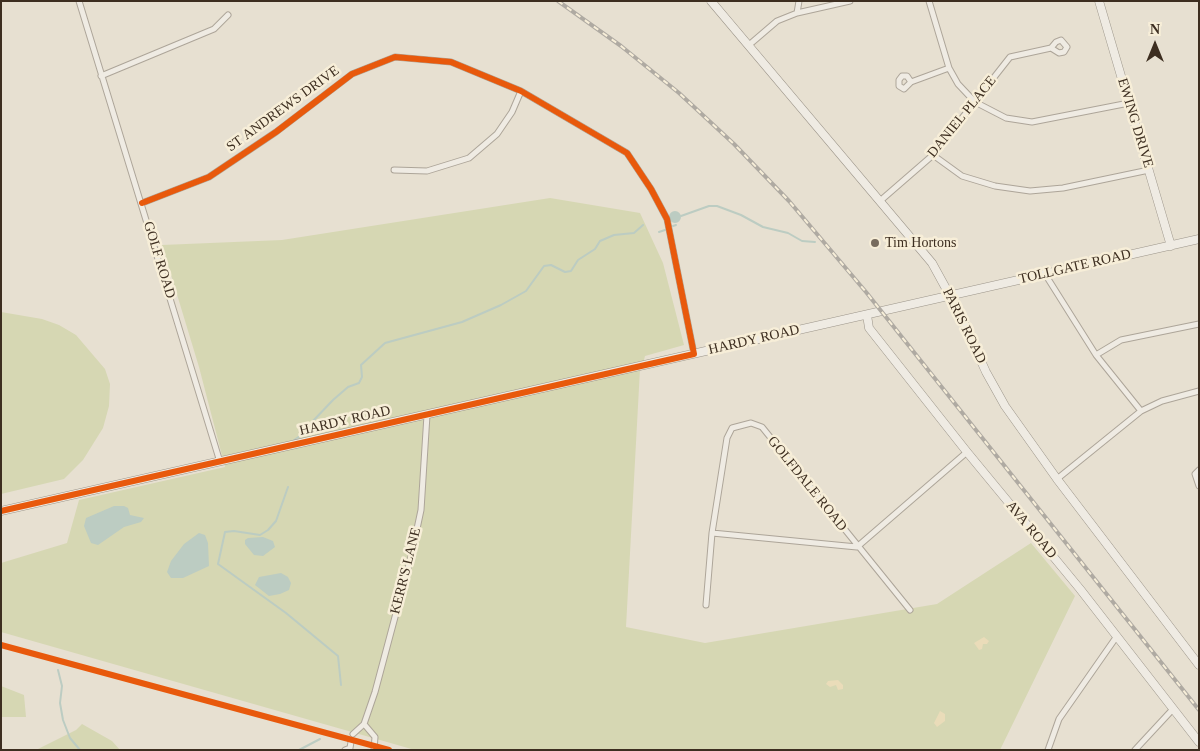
<!DOCTYPE html>
<html>
<head>
<meta charset="utf-8">
<style>
  body { margin:0 }
  #map { position:relative; width:1200px; height:751px; overflow:hidden; background:#e7e0d1; font-family:Georgia,serif }
  canvas { display:block }
  .frame { position:absolute; inset:0; border:2px solid #3d2e20; pointer-events:none }
  .north { position:absolute; left:1130px; top:20px; width:50px; height:50px; -webkit-text-stroke:4px #f7eed8; paint-order:stroke; rotate:0deg; font-size:14px; font-weight:700; line-height:20px; text-align:center; color:#3d2e20 }
  .north::after { content:''; display:block; margin:auto; width:18px; height:22px; background:#3d2e20; clip-path:polygon(50% 0,100% 100%,50% 72%,0 100%) }
</style>
</head>
<body>
<div id="map">
<canvas width="1200" height="751"></canvas>
<div class="frame"></div>
<div class="north">N</div>
</div>
<script>
const ctx = document.querySelector('canvas').getContext('2d');
ctx.lineJoin = 'round';
function fill(path, color) {
  ctx.fillStyle = color;
  ctx.fill(path, 'evenodd');
}
function poly(rows) {
  const path = new Path2D();
  for (const r of rows) {
    if (r.length === 3) {
      path.moveTo(r[0] + r[2], r[1]);
      path.arc(r[0], r[1], r[2], 0, 2 * Math.PI);
      continue;
    }
    path.moveTo(r[0], r[1]);
    for (let i = 2; i < r.length; i += 2) path.lineTo(r[i], r[i + 1]);
  }
  return path;
}
function trace(path, color, width, dash) {
  ctx.strokeStyle = color;
  ctx.lineWidth = width;
  ctx.lineCap = dash ? 'butt' : 'round';
  ctx.setLineDash(dash || []);
  ctx.stroke(path);
}
function label(font, color, halo, rows, align = 'center') {
  ctx.font = font + ' Georgia,serif';
  ctx.lineWidth = 5;
  ctx.setLineDash([]);
  ctx.textBaseline = 'middle';
  ctx.strokeStyle = halo;
  ctx.fillStyle = color;
  for (const [text, x, y, turn = 0] of rows) {
    ctx.save();
    ctx.translate(x, y);
    ctx.rotate((+turn || 0) * Math.PI / 180);
    ctx.textAlign = isNaN(turn) ? turn : align;
    if (halo) ctx.strokeText(text, 0, 0);
    ctx.fillText(text, 0, 0);
    ctx.restore();
  }
}
const green = poly([
  [550,198,640,213,663,263,684,345,645,356,642,368,640,369,626,627,705,643,937,604,1031,543,1075,596,1000,750,415,750,1,632,1,563,67,543,79,500,225,467,199,367,162,245,282,240],
  [1,312,42,319,59,325,76,335,105,369,110,384,109,406,103,428,83,460,64,479,1,494],
  [1,686,24,695,26,717,1,717],
  [82,724,112,741,120,750,36,750,76,730]
]);
const sand = poly([
  [984,637,989,641,987,644,983,644,982,649,979,650,974,643],
  [838,680,843,685,843,689,838,690,836,685,830,687,826,684,828,681],
  [940,711,945,714,945,721,937,727,934,723]
]);
const water = poly([
  [675,217,6],
  [114,506,124,506,128,508,130,515,144,518,141,522,124,527,98,545,91,543,84,526,86,518],
  [199,533,205,535,208,543,209,566,183,578,171,578,167,572,171,561,184,544],
  [263,537,273,541,275,547,263,556,254,555,245,544,245,540,248,538],
  [281,573,288,577,291,583,289,590,280,594,269,596,255,585,259,577]
]);
const stream = poly([
  [681,216,709,206,717,206,741,215,763,227,788,233,802,241,815,242],
  [673,226,676,225],
  [659,232,665,230],
  [293,441,304,433,312,422,333,400,348,387,359,383,362,377,361,365,385,343,462,322,501,305,526,291,544,266,551,265,565,272,571,271,578,260,595,249,600,241,614,235,634,233,643,225],
  [288,487,276,521,268,530,260,535,234,531,225,532,218,564,286,613,338,656,341,685],
  [58,670,62,686,60,703,63,720,70,738,80,750],
  [299,750,320,739]
]);
const street = poly([
  [79,1,220,462],
  [929,1,949,68,958,84,975,102,1006,118,1032,122,1129,103],
  [797,13,799,1],
  [749,45,777,21,797,13,850,1],
  [101,76,214,29,228,15],
  [911,82,907,76,902,76,899,80,899,86,904,89,911,82,949,68],
  [933,155,962,176,995,186,1030,191,1063,188,1149,170],
  [394,170,427,171,469,158,497,134,512,112,521,91],
  [880,201,933,155,1010,57,1051,48,1056,42,1061,40,1067,47,1064,52,1059,53,1051,48],
  [142,203,209,177,276,132,352,74,395,57,451,62,521,91,627,153,651,189,667,219,694,354],
  [1045,274,1096,355,1141,411],
  [1096,355,1121,340,1199,324],
  [1199,470,1195,474,1199,486],
  [1057,479,1141,411,1162,401,1199,391],
  [712,533,857,547,967,452],
  [706,605,712,533,727,438,732,428,751,423,762,427,910,610],
  [364,724,375,737,374,750],
  [353,734,364,724,375,692,411,557,421,510,427,415],
  [345,750,350,748,351,742],
  [1048,750,1059,719,1117,636],
  [1135,750,1173,709]
]);
const secondary = poly([
  [711,1,932,263,960,314,986,372,1005,406,1057,479,1199,665],
  [1099,1,1171,246],
  [867,315,869,328,967,452,1080,589,1199,742],
  [1,511,1199,239]
]);
const rail = poly([
  [558,1,621,46,679,93,734,144,789,201,866,292,1199,710]
]);
const cycleway = poly([
  [1,511,694,354,667,219,651,189,627,153,521,91,451,62,395,57,352,74,276,132,209,177,142,203],
  [1,645,389,750]
]);
const markers = [
  [875,243,5,"#786c5e"]
];
const streetNames = [
  ["ST ANDREWS DRIVE",283,109,-36],
  ["DANIEL PLACE",962,117,-51],
  ["EWING DRIVE",1135,123,73],
  ["GOLF ROAD",159,260,73],
  ["TOLLGATE ROAD",1075,267,-13],
  ["PARIS ROAD",964,326,64],
  ["HARDY ROAD",754,340,-13],
  ["HARDY ROAD",345,421,-13],
  ["GOLFDALE ROAD",807,484,51],
  ["AVA ROAD",1031,530,50],
  ["KERR'S LANE",406,571,-76]
];
const poiNames = [
  ["Tim Hortons",885,243]
];
fill(green, '#d6d7b3');
fill(sand, '#eadcb9');
fill(water, '#bcccc2');
trace(stream, '#bcccc2', 2);
trace(street, '#ada599', 7);
trace(secondary, '#9c958a', 9);
trace(street, '#efebe3', 5);
trace(secondary, '#efebe3', 8);
trace(rail, '#afaaa2', 4);
trace(rail, '#f7eed8', 2, [5.5]);
trace(cycleway, '#e8590c', 6);
for (const [x, y, r, color] of markers) {
  const dot = new Path2D();
  dot.arc(x, y, r, 0, 2 * Math.PI);
  ctx.fillStyle = color;
  ctx.fill(dot);
  trace(dot, '#f7eed8', 2);
}
label('14px', '#3d2e20', '#f7eed8', streetNames);
label('14px', '#3d2e20', '#f7eed8', poiNames, 'left');
</script>
</body>
</html>
